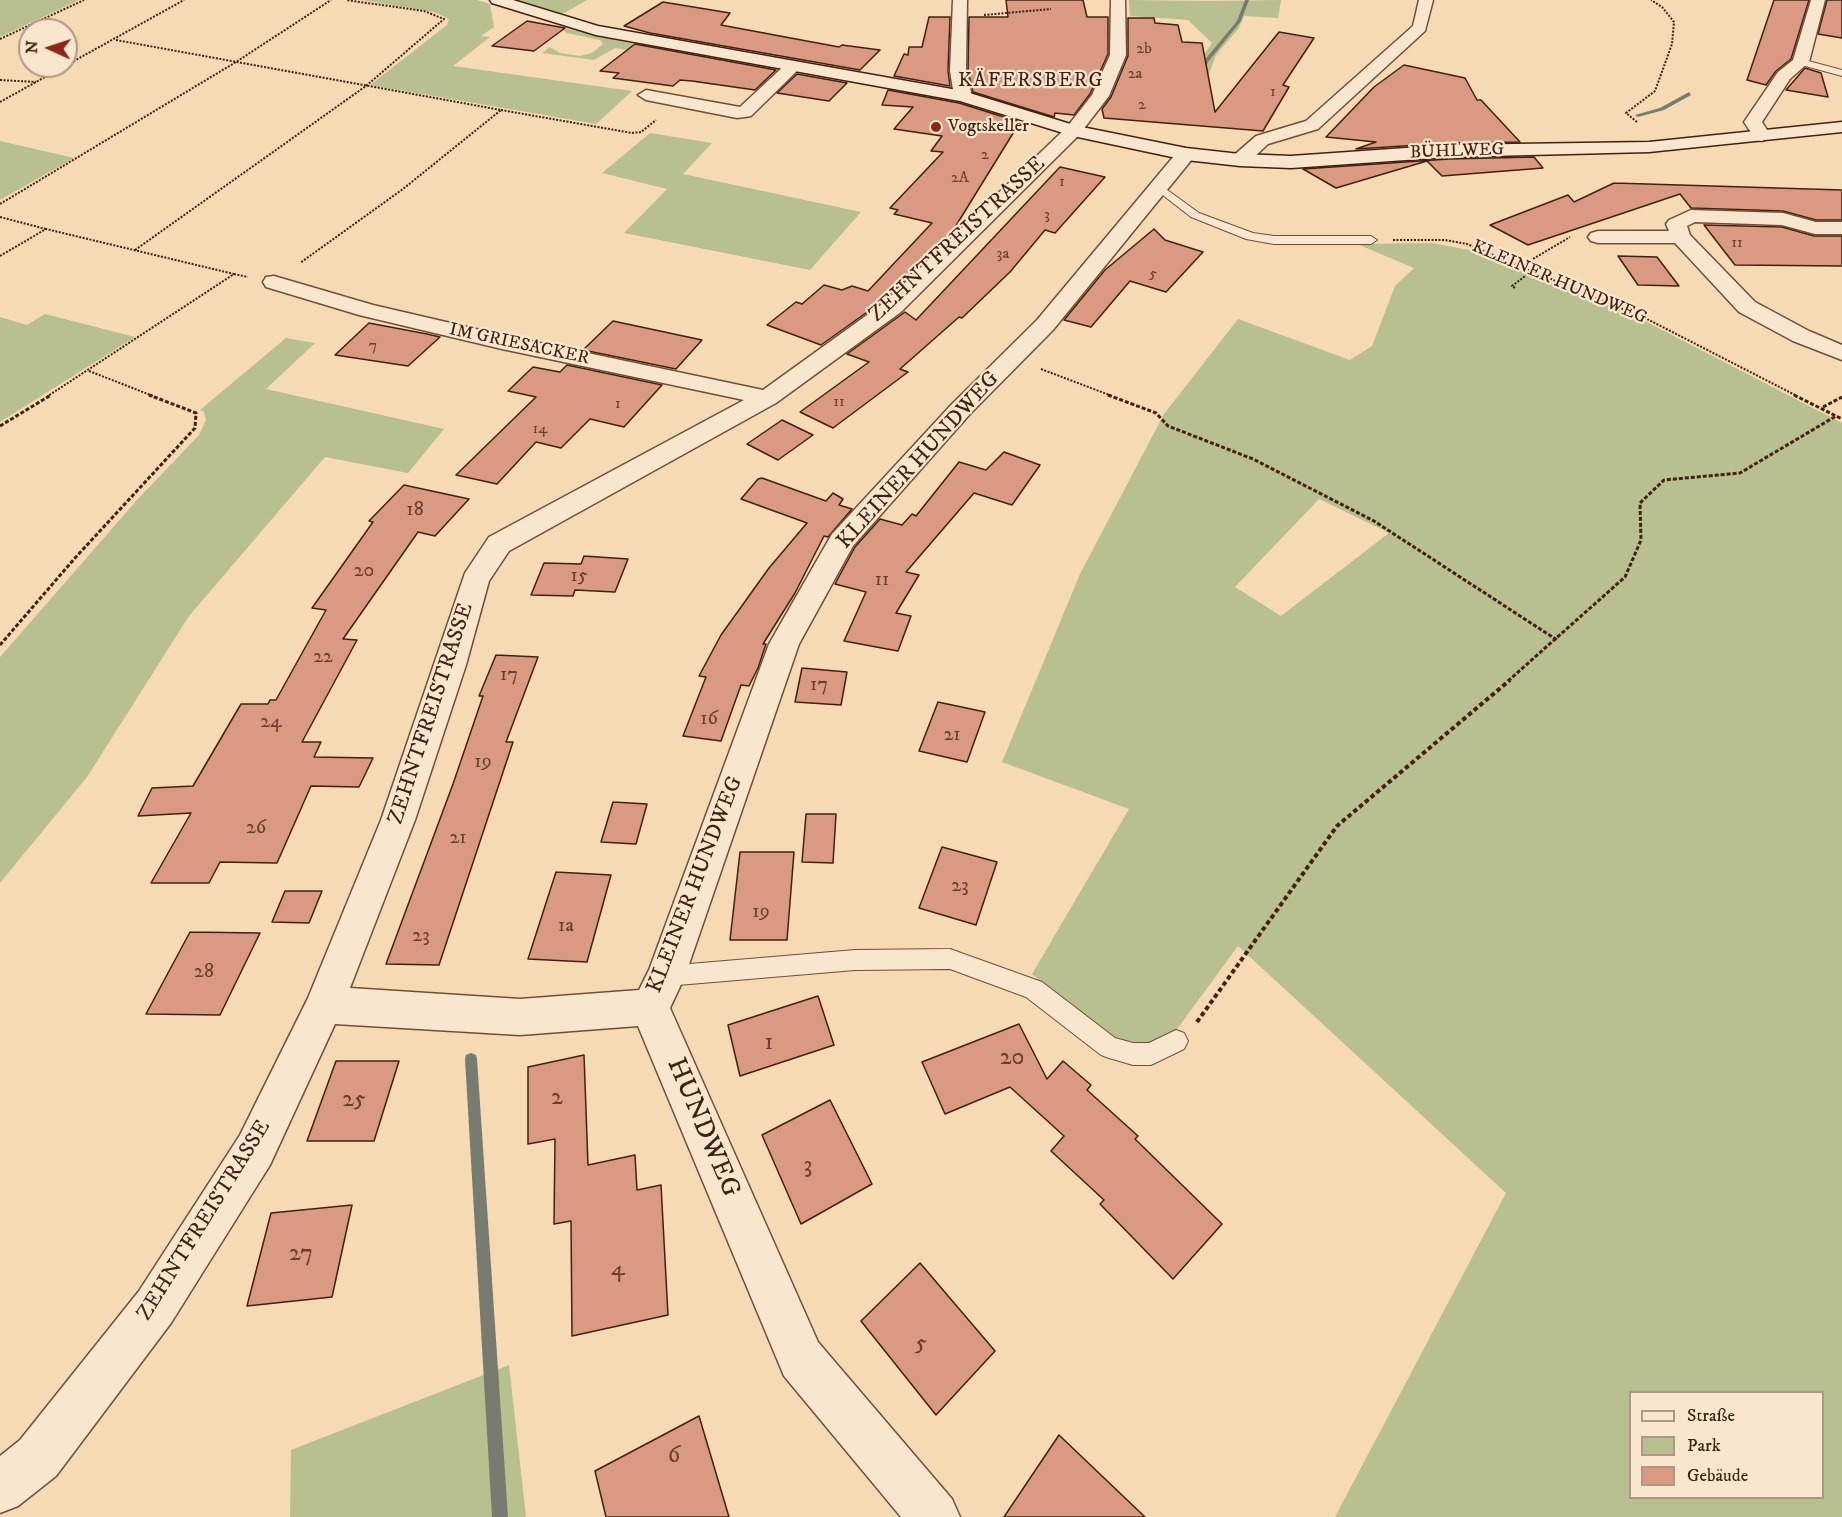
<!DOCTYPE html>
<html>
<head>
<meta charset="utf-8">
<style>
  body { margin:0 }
  #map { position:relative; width:1842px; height:1517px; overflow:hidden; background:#f5dab4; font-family:"IM FELL DW Pica",serif }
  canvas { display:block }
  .legend { position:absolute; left:1629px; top:1391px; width:195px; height:108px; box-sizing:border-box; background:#f8e7ce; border:2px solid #b09783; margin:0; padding:8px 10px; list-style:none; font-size:18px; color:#432012 }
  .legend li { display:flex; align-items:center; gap:12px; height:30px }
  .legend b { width:30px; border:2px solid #b09783 }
  .north { position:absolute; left:18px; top:18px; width:60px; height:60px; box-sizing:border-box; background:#f8e7ce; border:2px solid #b09783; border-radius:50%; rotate:273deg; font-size:16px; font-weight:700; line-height:24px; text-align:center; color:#432012 }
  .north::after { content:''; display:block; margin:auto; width:21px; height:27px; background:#8f2418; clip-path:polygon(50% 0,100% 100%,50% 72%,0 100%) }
</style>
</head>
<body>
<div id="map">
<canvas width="1842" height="1517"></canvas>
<ul class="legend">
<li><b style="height:8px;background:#f8e7ce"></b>Straße</li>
<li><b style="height:16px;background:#b8c090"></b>Park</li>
<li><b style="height:16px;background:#da9981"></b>Gebäude</li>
</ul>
<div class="north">N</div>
</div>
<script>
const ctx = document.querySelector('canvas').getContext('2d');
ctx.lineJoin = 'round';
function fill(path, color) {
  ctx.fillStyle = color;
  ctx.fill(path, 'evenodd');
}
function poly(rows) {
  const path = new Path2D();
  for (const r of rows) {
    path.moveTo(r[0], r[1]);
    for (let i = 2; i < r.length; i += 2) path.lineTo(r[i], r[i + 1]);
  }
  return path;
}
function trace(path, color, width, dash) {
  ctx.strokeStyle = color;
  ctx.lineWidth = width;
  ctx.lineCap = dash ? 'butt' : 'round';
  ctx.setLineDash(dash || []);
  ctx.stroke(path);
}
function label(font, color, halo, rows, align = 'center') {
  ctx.font = font + ' "IM FELL DW Pica",serif';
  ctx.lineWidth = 4.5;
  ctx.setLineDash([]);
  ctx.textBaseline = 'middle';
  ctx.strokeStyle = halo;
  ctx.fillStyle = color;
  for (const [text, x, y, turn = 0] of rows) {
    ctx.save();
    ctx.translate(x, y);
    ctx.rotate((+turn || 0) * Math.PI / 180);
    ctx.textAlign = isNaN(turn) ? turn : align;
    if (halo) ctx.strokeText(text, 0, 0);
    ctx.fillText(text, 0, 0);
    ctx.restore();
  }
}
const green = poly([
  [0,0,79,0,0,37],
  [362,0,477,0,490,4,494,27,481,36,490,37,453,66,632,91,596,124,370,85,447,25,449,19,434,12],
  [514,0,587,0,559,16],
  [1129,0,1210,1,1281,0,1278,18,1244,16,1239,28,1216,55,1201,95,1203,56,1212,43,1188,20,1130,16],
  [560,27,624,42,752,65,744,68,724,68,615,48,594,60,542,53,550,47,560,53,580,56,592,53,603,44,600,40,567,33],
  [650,133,712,143,683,174,861,212,810,270,624,233,667,189,602,173],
  [0,141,74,158,0,200],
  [1432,243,1475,251,1639,318,1842,423,1842,1517,1335,1517,1506,1193,1238,946,1172,1036,1141,1049,1118,1040,1090,1021,1032,974,1129,809,1002,762,1080,574,1164,414,1238,319,1350,360,1372,346,1395,286,1414,268,1357,244],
  [1319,499,1389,533,1281,616,1235,587],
  [1630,1392,1822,1392,1822,1498,1630,1498],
  [45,314,135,337,0,422,0,317,27,325],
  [286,338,315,343,266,389,444,429,408,473,325,457,189,616,87,777,0,883,0,657,137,500,199,435,206,420,204,412,200,410],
  [509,1365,526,1517,290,1517,291,1450]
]);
const stream = poly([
  [1245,0,1249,0,1241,21,1208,62,1203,76,1199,76,1203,62,1237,21,1245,0],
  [1689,92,1691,95,1664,110,1638,117,1635,115,1660,108,1689,92],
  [471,1053,476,1055,477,1059,508,1517,492,1517,465,1059,466,1055,471,1053]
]);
const building = poly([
  [1006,0,1083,0,1087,17,1108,17,1108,54,1090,94,1074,115,1055,113,1054,117,973,92,968,71,969,17,1008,17,1006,0],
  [1774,0,1809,0,1791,59,1776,71,1766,85,1747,80,1774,0],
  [1827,0,1842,0,1842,38,1818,34,1827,0],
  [663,2,730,13,721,25,839,47,842,45,880,50,860,70,650,33,624,26,663,2],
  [929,17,950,17,948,71,950,86,894,76,904,54,908,55,909,47,922,47,929,17],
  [1128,18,1154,18,1155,23,1178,25,1182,42,1202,43,1215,112,1279,32,1314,38,1283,85,1289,87,1263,131,1104,118,1102,109,1111,97,1128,56,1128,18],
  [527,21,565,28,534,51,492,46,527,21],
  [635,44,776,70,755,90,692,81,680,80,673,86,613,78,619,73,600,71,635,44],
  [1404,65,1465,78,1477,100,1481,100,1520,142,1449,143,1356,149,1376,142,1326,137,1374,87,1404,65],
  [1805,68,1821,73,1828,97,1786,90,1805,68],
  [797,74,847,83,829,101,777,93,797,74],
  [888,90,959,103,1020,122,949,237,884,300,821,345,767,325,796,302,802,304,824,285,842,290,852,286,868,291,932,223,894,214,898,210,890,208,943,152,931,151,942,136,894,129,913,107,882,105,888,90],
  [1534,157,1543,168,1442,176,1427,161,1336,188,1303,169,1449,159,1534,157],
  [1060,167,1105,177,1055,233,1045,230,1010,272,962,318,959,317,900,369,908,372,833,428,800,412,869,362,847,354,905,312,916,320,1060,167],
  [1614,183,1842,190,1842,220,1816,220,1783,211,1691,208,1680,194,1528,245,1490,225,1568,195,1574,202,1614,183],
  [1704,225,1782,227,1814,236,1842,236,1842,266,1735,265,1704,225],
  [1154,229,1165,240,1203,252,1166,292,1130,281,1091,327,1064,320,1105,270,1154,229],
  [1618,256,1657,257,1679,286,1638,285,1618,256],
  [613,321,702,340,676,369,583,350,613,321],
  [369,323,427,334,440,337,408,366,335,355,369,323],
  [567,365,662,385,624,427,590,419,561,448,536,442,497,484,456,475,536,397,508,391,533,367,560,372,567,365],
  [782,420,813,435,778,460,747,444,782,420],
  [1004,452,1040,465,1012,505,974,493,906,572,919,575,896,613,911,616,898,651,844,641,866,592,835,584,855,547,880,519,902,525,912,514,916,516,959,462,986,470,1004,452],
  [762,478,826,501,833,493,843,499,839,505,852,509,828,537,824,536,795,593,763,644,766,644,758,668,749,686,741,685,721,741,683,736,706,677,699,676,721,635,769,568,807,523,741,499,758,479,762,478],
  [404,485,469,499,435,536,418,532,343,639,357,640,302,742,321,742,314,757,373,758,359,787,311,786,277,863,220,862,209,883,151,883,191,813,138,816,152,788,193,786,241,704,268,704,270,700,276,700,326,610,312,608,373,522,369,521,404,485],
  [584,556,628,559,615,592,575,590,573,596,531,595,544,563,581,564,584,556],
  [496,655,538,657,506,742,513,742,439,965,386,964,453,784,483,696,479,696,496,655],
  [802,668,847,672,841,705,795,702,802,668],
  [938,702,985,712,967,762,919,751,938,702],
  [613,802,647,804,636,844,601,842,613,802],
  [806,814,836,814,833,863,802,862,806,814],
  [942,847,997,862,976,925,919,908,942,847],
  [740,852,794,852,787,940,730,940,740,852],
  [556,872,611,875,587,962,528,959,556,872],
  [285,891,322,891,309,923,272,922,285,891],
  [190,932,260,933,220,1015,146,1014,190,932],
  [818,996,834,1045,740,1076,728,1025,818,996],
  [1019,1024,1047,1079,1063,1061,1091,1085,1087,1090,1138,1136,1135,1139,1222,1224,1173,1279,1100,1204,1104,1200,1051,1151,1064,1136,1010,1087,945,1114,922,1062,1019,1024],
  [584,1055,588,1165,635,1155,637,1190,661,1185,668,1315,572,1336,571,1221,554,1224,555,1139,528,1144,528,1067,584,1055],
  [336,1061,399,1061,374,1141,307,1141,336,1061],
  [830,1100,872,1184,801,1224,762,1135,830,1100],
  [352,1205,332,1297,247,1306,271,1213,352,1205],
  [920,1263,995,1351,936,1415,861,1321,920,1263],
  [699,1416,729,1517,606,1517,595,1471,699,1416],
  [1059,1435,1145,1517,1004,1517,1059,1435]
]);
const pathFar2 = poly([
  [984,15,1051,9],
  [0,39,84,0],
  [116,40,501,110,403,189,300,263],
  [0,80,36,82],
  [0,102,184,0],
  [501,110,632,133,641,132,656,120],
  [1637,122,1626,113,1655,91,1672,44,1674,22,1662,7,1651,0],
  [0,204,236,62,331,0],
  [0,217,46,229],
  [1393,240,1445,240,1467,244,1649,320,1797,396],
  [135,250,366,86,444,19,424,11,346,0],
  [0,256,46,229,234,274,48,396],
  [1521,266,1570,237],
  [234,274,248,277],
  [1515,288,1512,286,1533,270],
  [1041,369,1112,396],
  [89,371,153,396]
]);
const pathFar1 = poly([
  [1108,395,1156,413,1168,426,1253,459,1374,521,1557,640],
  [1794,395,1842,419],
  [1823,407,1842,397],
  [0,426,51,395],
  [0,645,75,558,195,428,196,413,149,395],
  [1508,681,1625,577,1641,540,1640,503,1664,480,1740,473,1836,416]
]);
const path = poly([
  [1197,1022,1337,826,1510,680]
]);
const lane = poly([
  [1801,59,1842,70,1842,76,1798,64,1796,62,1801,59],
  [1159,184,1199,213,1253,233,1274,236,1371,236,1377,240,1371,244,1274,244,1246,239,1191,217,1155,189,1155,185,1159,184],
  [950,949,1042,982,1115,1038,1133,1043,1149,1043,1176,1030,1184,1033,1188,1041,1184,1049,1151,1065,1133,1065,1109,1058,1101,1055,1026,997,950,969,855,970,666,986,658,983,655,976,658,969,666,966,855,950,950,949]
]);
const street = poly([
  [953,0,967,0,966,71,972,96,963,101,954,96,950,71,953,0],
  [1111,0,1125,0,1126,55,1109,96,1079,135,901,312,776,403,509,551,489,581,466,665,415,820,350,988,520,999,639,990,649,970,769,644,832,534,952,404,1037,320,1179,150,1193,150,1195,154,1193,158,1053,330,970,414,853,546,799,644,685,976,670,1008,818,1342,952,1499,960,1517,901,1517,784,1376,638,1026,520,1035,335,1024,270,1165,171,1323,56,1476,18,1506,0,1513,0,1456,20,1440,139,1291,240,1135,308,998,381,820,465,573,489,537,744,400,502,349,359,315,266,287,263,282,266,277,274,276,373,305,502,335,763,390,885,302,1067,127,1092,95,1110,55,1111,0],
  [1419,0,1433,0,1425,31,1318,129,1268,144,1247,164,1233,164,1231,160,1233,156,1256,136,1306,121,1413,26,1419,0],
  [1811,0,1825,0,1809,62,1790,79,1762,122,1771,136,1762,141,1756,140,1744,122,1778,72,1793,60,1811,0],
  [793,61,799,63,801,66,799,69,751,116,745,117,737,118,646,100,638,95,646,90,740,107,787,63,793,61],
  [1691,210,1783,213,1816,222,1842,222,1842,234,1815,234,1782,225,1695,222,1687,226,1690,235,1755,302,1809,331,1842,345,1842,360,1793,341,1739,312,1675,243,1598,243,1591,241,1588,237,1591,233,1598,231,1669,231,1666,224,1669,220,1691,210]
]);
const secondary = poly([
  [490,0,513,0,598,26,963,91,1077,126,1186,148,1240,154,1291,156,1449,145,1649,142,1842,122,1842,132,1649,152,1449,157,1291,168,1240,166,1186,160,1073,136,960,101,596,35,492,3,490,0]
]);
const markers = [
  [936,127,6,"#8f2418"]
];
const farNumbernames = [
  ["2b",1144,50],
  ["2a",1135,75],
  ["1",1273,93],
  ["2",1142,106],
  ["2",985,156],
  ["2A",960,179],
  ["1",1062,183],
  ["3",1047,216],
  ["11",1737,244],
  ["3a",1003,255],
  ["5",1153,275],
  ["7",373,347],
  ["11",839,403],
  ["1",618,405],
  ["14",540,430]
];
const farPoinames = [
  ["Vogtskeller",948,127]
];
const farStreetnames = [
  ["BÜHLWEG",1457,152,-2],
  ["KLEINER HUNDWEG",1559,283,23],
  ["IM GRIESACKER",519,345,12]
];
const farNeighbourhoodnames = [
  ["KÄFERSBERG",1031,82]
];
const numberNames = [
  ["18",415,511],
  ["20",364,572],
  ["15",579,577],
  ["11",882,581],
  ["22",323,658],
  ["17",509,676],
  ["17",819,686],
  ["16",709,720],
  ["24",271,723],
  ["21",952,736],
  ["19",483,763],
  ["26",256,829],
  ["21",458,839],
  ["23",960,887],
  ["19",761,913],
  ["1a",566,927],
  ["23",421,937],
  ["28",204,973]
];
const streetNames = [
  ["ZEHNTFREISTRASSE",958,240,-43],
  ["KLEINER HUNDWEG",919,461,-48],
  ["ZEHNTFREISTRASSE",432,714,-72],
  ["KLEINER HUNDWEG",696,885,-69],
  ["ZEHNTFREISTRASSE",205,1221,-58]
];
const nearNumbernames = [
  ["1",769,1044],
  ["20",1012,1059],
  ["2",557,1099],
  ["25",354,1101],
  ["3",808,1167],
  ["27",301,1255],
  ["4",618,1270],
  ["5",921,1345],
  ["6",674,1457]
];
const nearStreetnames = [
  ["HUNDWEG",702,1128,67]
];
fill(green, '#b8c090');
fill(stream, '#787c70');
fill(building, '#da9981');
trace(building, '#432012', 1.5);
trace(lane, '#704e3a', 2);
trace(street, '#704e3a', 3);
trace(secondary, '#432012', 3);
trace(pathFar2, '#432012', 2, [2, 1.5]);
trace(pathFar1, '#432012', 3, [4, 2]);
trace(path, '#432012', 4, [4.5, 3]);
fill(lane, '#f8e7ce');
fill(street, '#f8e7ce');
fill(secondary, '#f8e7ce');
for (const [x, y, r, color] of markers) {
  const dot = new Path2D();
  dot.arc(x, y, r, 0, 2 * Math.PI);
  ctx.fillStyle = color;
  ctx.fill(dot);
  trace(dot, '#f8e7ce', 2);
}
label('16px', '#693e2e', null, farNumbernames);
label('18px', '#432012', '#f8e7ce', farPoinames, 'left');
label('18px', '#432012', '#f8e7ce', farStreetnames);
ctx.letterSpacing = '1.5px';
label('20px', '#432012', '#f8e7ce', farNeighbourhoodnames);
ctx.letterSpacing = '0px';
label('20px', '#693e2e', null, numberNames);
label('22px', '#432012', '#f8e7ce', streetNames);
label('24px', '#693e2e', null, nearNumbernames);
label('27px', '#432012', '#f8e7ce', nearStreetnames);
</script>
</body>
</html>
